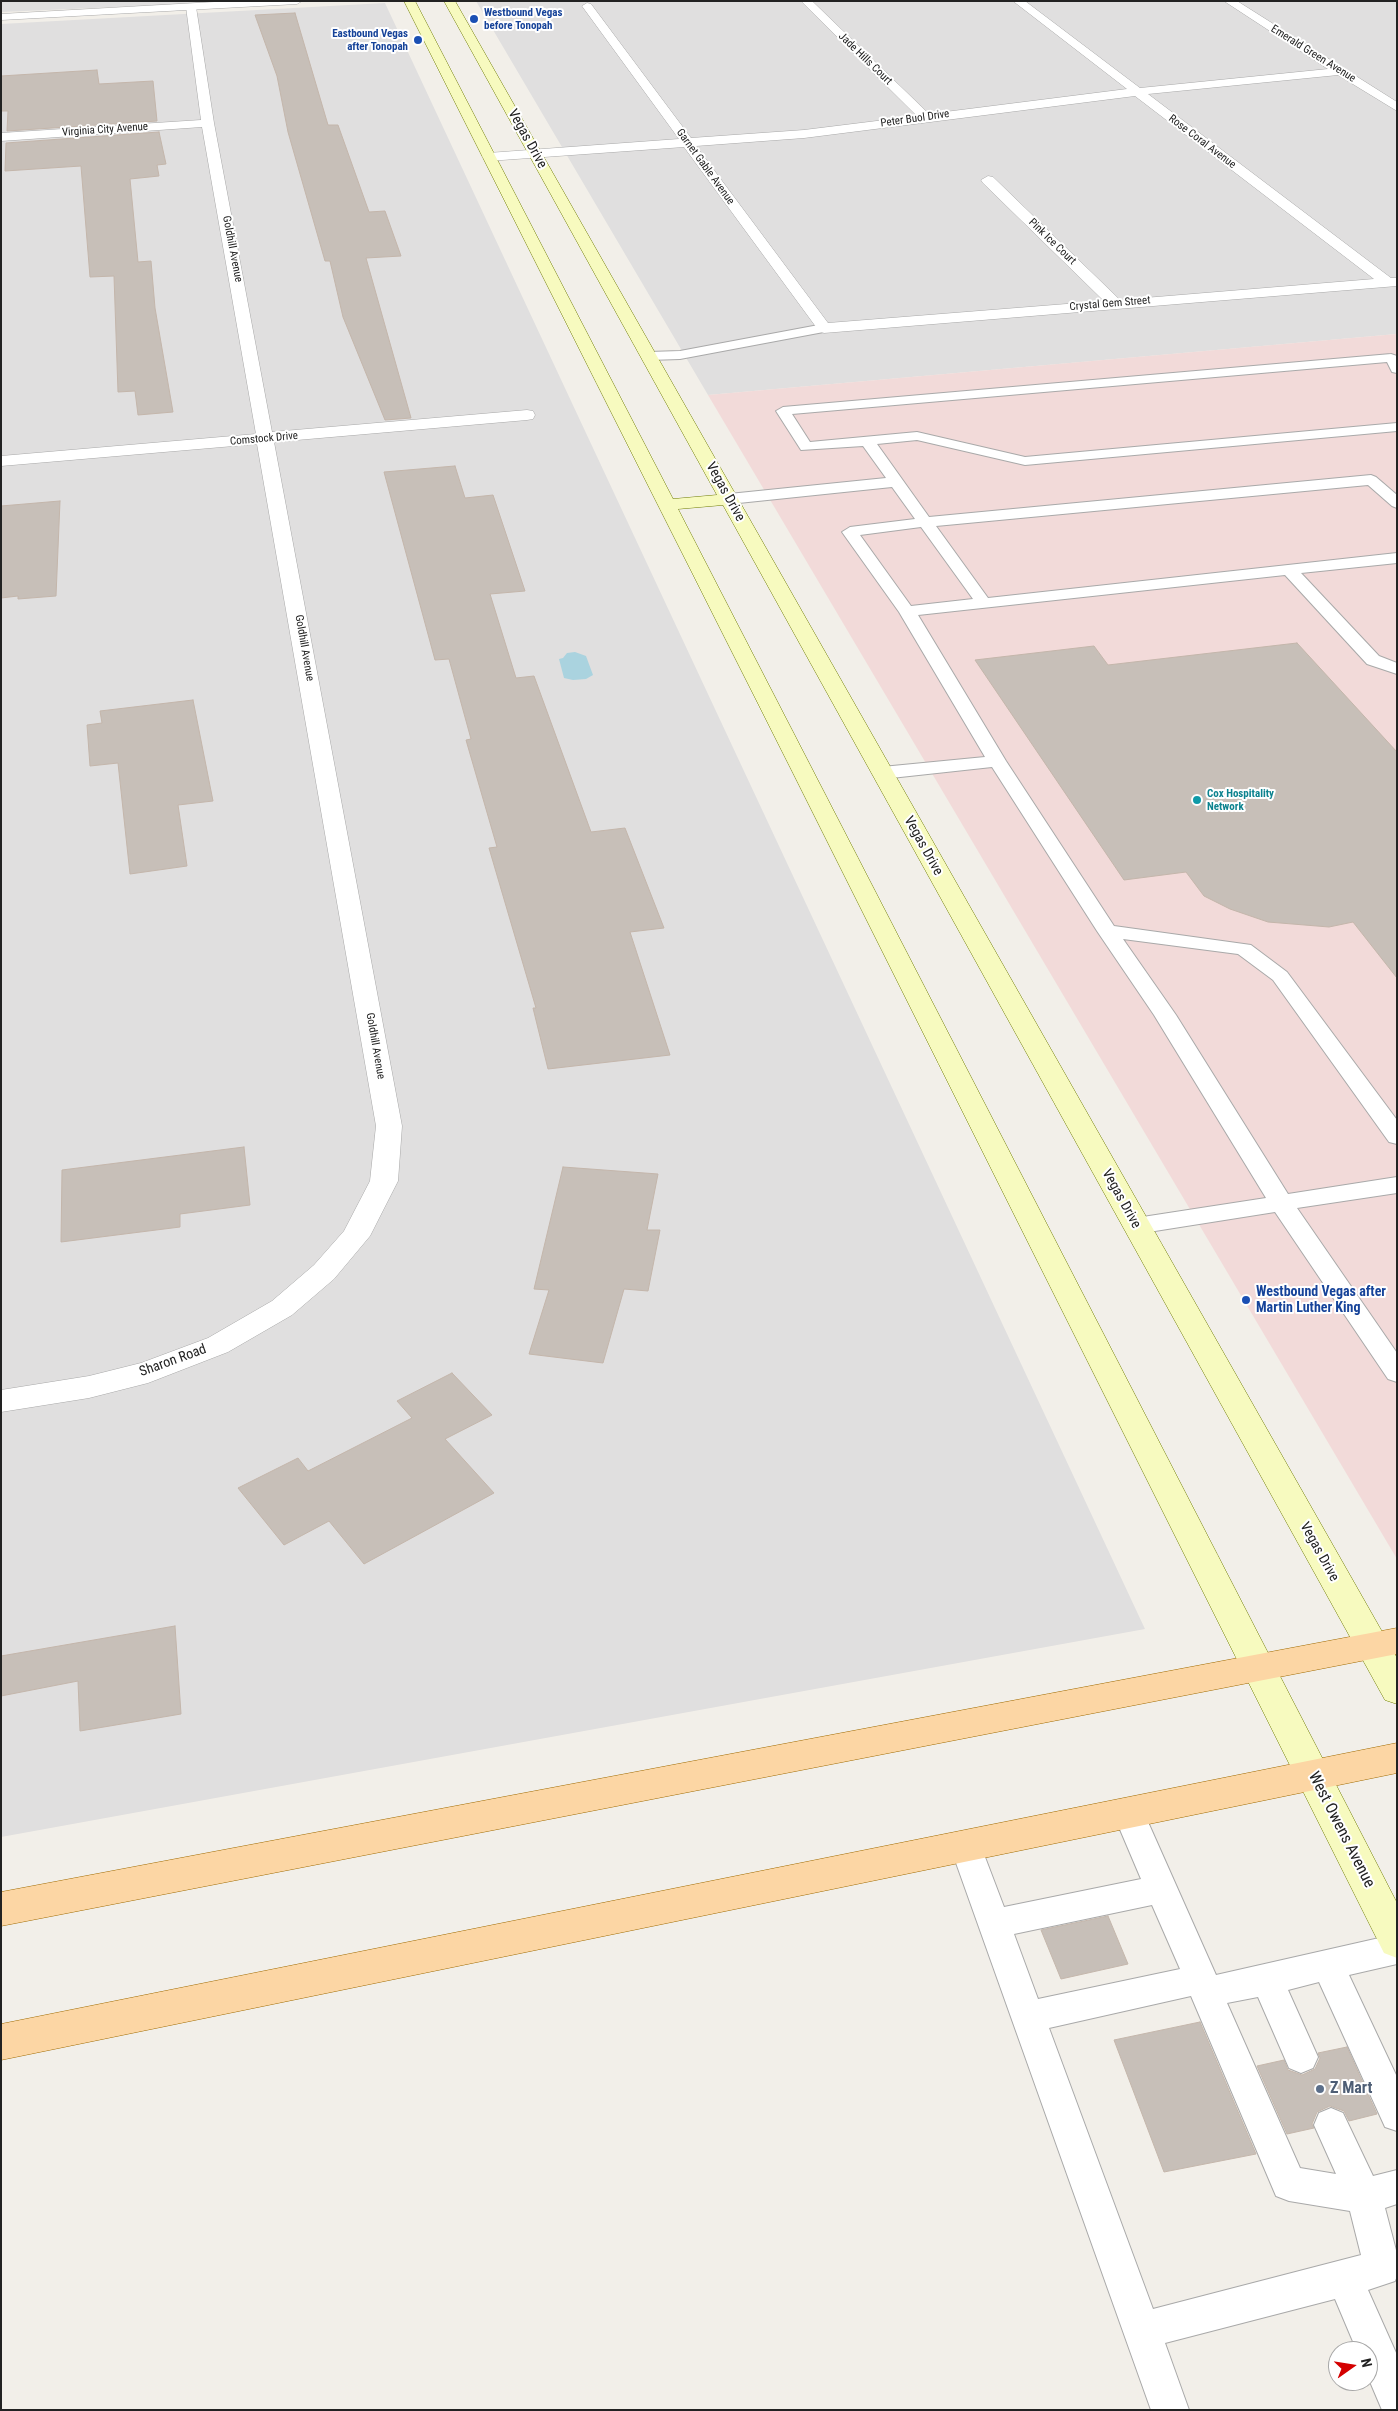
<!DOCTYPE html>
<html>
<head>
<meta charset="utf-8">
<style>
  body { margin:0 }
  #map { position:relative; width:1398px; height:2411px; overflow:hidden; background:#f2efe9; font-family:"Roboto Condensed",sans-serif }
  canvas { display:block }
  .frame { position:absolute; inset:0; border:2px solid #222; pointer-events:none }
  .north { position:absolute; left:1328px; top:2341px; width:50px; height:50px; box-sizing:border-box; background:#fff; border:1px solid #a7a7a7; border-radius:50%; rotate:77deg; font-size:14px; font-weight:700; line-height:20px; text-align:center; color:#222 }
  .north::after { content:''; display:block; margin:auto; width:18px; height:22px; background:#d40000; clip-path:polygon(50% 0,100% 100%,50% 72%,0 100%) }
</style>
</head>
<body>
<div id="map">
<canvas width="1398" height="2411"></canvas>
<div class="frame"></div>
<div class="north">N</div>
</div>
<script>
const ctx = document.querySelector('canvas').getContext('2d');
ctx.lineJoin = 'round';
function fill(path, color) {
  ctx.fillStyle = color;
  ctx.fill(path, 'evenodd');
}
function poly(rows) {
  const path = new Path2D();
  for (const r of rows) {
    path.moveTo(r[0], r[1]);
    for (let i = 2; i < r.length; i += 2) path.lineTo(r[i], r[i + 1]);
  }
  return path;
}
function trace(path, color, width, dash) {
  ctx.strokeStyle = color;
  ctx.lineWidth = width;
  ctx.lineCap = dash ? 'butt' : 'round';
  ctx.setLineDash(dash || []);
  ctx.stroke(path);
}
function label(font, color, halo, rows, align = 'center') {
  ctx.font = font + ' "Roboto Condensed",sans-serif';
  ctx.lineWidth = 4;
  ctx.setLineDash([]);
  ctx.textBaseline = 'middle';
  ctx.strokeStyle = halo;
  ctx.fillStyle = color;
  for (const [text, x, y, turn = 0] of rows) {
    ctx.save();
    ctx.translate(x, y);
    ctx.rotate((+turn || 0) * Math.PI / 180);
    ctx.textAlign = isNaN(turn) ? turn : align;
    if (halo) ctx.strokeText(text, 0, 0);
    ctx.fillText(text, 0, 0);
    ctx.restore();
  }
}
const residential = poly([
  [1,1,258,1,1,12],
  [476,1,1397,1,1397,334,708,395],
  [385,3,1145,1629,1,1837,1,24]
]);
const commercial = poly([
  [1397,334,1397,1559,708,395]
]);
const water = poly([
  [575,652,586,656,593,675,586,679,573,680,564,678,559,659,563,658,567,653]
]);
const building = poly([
  [295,13,328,125,338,125,369,212,385,211,401,256,366,258,411,418,385,420,343,317,330,261,325,261,288,132,277,76,255,15,295,13],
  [97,70,99,84,153,81,157,121,7,131,8,111,1,111,1,76,97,70],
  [159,132,166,164,157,165,159,176,130,179,138,262,151,261,155,308,173,412,138,415,135,391,118,392,114,276,90,277,81,166,5,171,6,143,159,132],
  [455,466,465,498,493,495,525,591,490,594,516,678,534,676,591,832,625,828,664,928,630,932,670,1055,548,1069,533,1008,536,1008,489,848,497,847,466,740,471,739,449,659,435,660,384,472,455,466],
  [60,501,56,596,18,599,18,596,1,598,1,506,60,501],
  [1297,643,1397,752,1397,978,1353,922,1329,927,1268,922,1230,909,1204,896,1186,872,1124,880,975,660,1094,646,1108,665,1297,643],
  [193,700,213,801,178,805,187,866,130,874,118,763,90,766,87,725,102,723,100,711,193,700],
  [244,1147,250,1205,180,1214,180,1227,61,1242,62,1170,244,1147],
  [563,1167,658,1174,647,1230,660,1230,648,1291,624,1289,603,1363,529,1354,549,1290,534,1289,563,1167],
  [452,1373,492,1415,445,1439,494,1493,364,1564,329,1521,284,1545,238,1488,298,1458,308,1471,412,1418,397,1401,452,1373],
  [175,1626,181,1714,80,1731,78,1681,1,1696,1,1656,175,1626],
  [1108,1916,1128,1964,1061,1979,1041,1930,1108,1916],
  [1200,2022,1256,2154,1164,2172,1114,2040,1200,2022],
  [1347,2047,1377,2114,1349,2121,1344,2111,1330,2106,1317,2112,1312,2124,1314,2128,1287,2134,1257,2066,1284,2060,1288,2070,1302,2075,1315,2069,1320,2058,1318,2053,1347,2047]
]);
const service = poly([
  [824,324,831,328,829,331,680,359,649,360,642,356,649,352,680,351,824,324],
  [1391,354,1397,356,1397,373,1392,372,1387,362,792,414,810,442,917,432,1025,457,1397,423,1397,431,1025,465,917,440,877,444,929,517,1371,475,1376,477,1397,495,1397,508,1392,506,1368,485,936,526,988,598,1397,553,1397,563,1301,573,1379,656,1397,663,1397,674,1367,664,1285,575,918,615,1006,761,1114,926,1251,945,1287,972,1397,1120,1397,1144,1389,1142,1273,980,1238,954,1123,939,1176,1015,1288,1194,1397,1177,1397,1193,1297,1208,1397,1353,1397,1382,1388,1379,1275,1212,1136,1234,1128,1232,1124,1226,1128,1220,1136,1218,1266,1198,1154,1015,1097,931,992,767,882,779,875,777,873,773,875,769,882,767,985,757,899,612,842,532,850,527,915,519,892,487,729,504,721,499,729,494,886,478,863,446,801,450,776,411,783,407,1391,354],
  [921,527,973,599,911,606,860,535,921,527],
  [1129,1800,1140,1804,1216,1975,1397,1934,1397,1964,1349,1975,1397,2077,1397,2131,1385,2127,1319,1982,1288,1990,1318,2057,1313,2068,1301,2073,1289,2068,1258,1997,1227,2003,1300,2168,1336,2174,1314,2125,1319,2113,1331,2108,1343,2113,1373,2176,1397,2170,1397,2204,1385,2208,1397,2254,1397,2276,1395,2281,1368,2290,1397,2355,1397,2410,1382,2410,1368,2377,1368,2351,1357,2351,1335,2299,1165,2343,1189,2410,1151,2410,950,1846,955,1836,966,1832,977,1836,1004,1907,1141,1879,1113,1813,1118,1804,1129,1800],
  [1152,1905,1180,1969,1038,1999,1014,1934,1152,1905],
  [1191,1996,1276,2196,1289,2201,1350,2211,1361,2255,1153,2309,1049,2028,1191,1996]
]);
const minor = poly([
  [801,1,812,1,929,114,1127,89,1013,1,1025,1,1140,88,1328,69,1224,1,1237,1,1397,102,1397,111,1338,75,1148,94,1391,278,1397,278,1397,286,824,333,819,331,684,147,488,161,482,157,488,153,679,139,582,6,587,3,591,4,691,138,804,130,917,116,801,1],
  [1135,96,1374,279,1120,300,993,177,988,176,981,180,983,183,1104,301,828,323,696,146,804,138,1135,96],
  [191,4,196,7,214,123,272,432,527,410,533,411,535,415,533,419,527,420,274,442,402,1126,398,1181,370,1236,334,1279,292,1315,228,1352,148,1383,89,1398,1,1412,1,1390,89,1376,141,1363,208,1338,272,1301,314,1265,344,1231,370,1181,376,1126,257,444,1,466,1,456,256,434,202,127,1,141,1,133,201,120,186,7,191,4]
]);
const tertiary = poly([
  [232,1,302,1,297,4,1,20,1,14,232,1]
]);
const secondary = poly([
  [404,1,415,1,673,499,717,495,444,1,455,1,1397,1658,1397,1704,1385,1700,723,505,678,509,1397,1903,1397,1958,1384,1953,790,767,404,1]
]);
const primary = poly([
  [1397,1628,1397,1654,1,1926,1,1892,1397,1628],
  [1397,1743,1397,1773,1,2060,1,2024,1397,1743]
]);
const markers = [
  [474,19,5,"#1a4fb4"],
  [418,40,5,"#1a4fb4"],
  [1197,800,5,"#0f9aa8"],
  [1246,1300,5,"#1a4fb4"],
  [1320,2089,5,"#5c6f8a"]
];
const farTransitnames = [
  ["Westbound Vegas",484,13],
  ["before Tonopah",484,26],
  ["Eastbound Vegas",408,34,"right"],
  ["after Tonopah",408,47,"right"]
];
const farStreetnames = [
  ["Emerald Green Avenue",1313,54,32],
  ["Jade Hills Court",865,59,44],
  ["Peter Buol Drive",915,119,-8],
  ["Virginia City Avenue",105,130,-4],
  ["Rose Coral Avenue",1202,142,37],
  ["Garnet Gable Avenue",705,167,54],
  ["Pink Ice Court",1052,242,44],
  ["Goldhill Avenue",232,249,79],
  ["Crystal Gem Street",1110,304,-5],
  ["Comstock Drive",264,439,-5],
  ["Goldhill Avenue",304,648,80],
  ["Goldhill Avenue",375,1046,80]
];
const farCulturenames = [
  ["Cox Hospitality",1207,794],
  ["Network",1207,807]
];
const streetNames = [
  ["Vegas Drive",527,139,61],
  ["Vegas Drive",725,492,61],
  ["Vegas Drive",923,846,61],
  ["Vegas Drive",1121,1199,61],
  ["Sharon Road",173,1361,-20],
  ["Vegas Drive",1319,1552,61]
];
const transitNames = [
  ["Westbound Vegas after",1256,1292],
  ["Martin Luther King",1256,1308]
];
const nearStreetnames = [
  ["West Owens Avenue",1341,1830,63]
];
const nearServicenames = [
  ["Z Mart",1330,2089]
];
fill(residential, '#e0dfdf');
fill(commercial, '#f2dad9');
fill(water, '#aad3df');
fill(building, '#c7bfb8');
trace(building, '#c4b6ab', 1);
trace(service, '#a9a9a9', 2);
trace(minor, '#a9a9a9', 1);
trace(tertiary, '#a9a9a9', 1);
trace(secondary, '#707d05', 1);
trace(primary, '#a06b00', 1);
fill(service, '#fff');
fill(minor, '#fff');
fill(tertiary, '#fff');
fill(secondary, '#f7fabf');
fill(primary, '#fcd6a4');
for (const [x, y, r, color] of markers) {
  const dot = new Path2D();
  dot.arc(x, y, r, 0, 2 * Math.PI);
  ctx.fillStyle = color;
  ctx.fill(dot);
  trace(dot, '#fff', 2);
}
label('bold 11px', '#164399', '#fff', farTransitnames, 'left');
label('11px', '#222', '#fff', farStreetnames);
label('bold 11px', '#0d838f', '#fff', farCulturenames, 'left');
label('14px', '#222', '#fff', streetNames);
label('bold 14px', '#164399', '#fff', transitNames, 'left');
label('16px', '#222', '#fff', nearStreetnames);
label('bold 16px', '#4e5e75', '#fff', nearServicenames, 'left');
</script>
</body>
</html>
